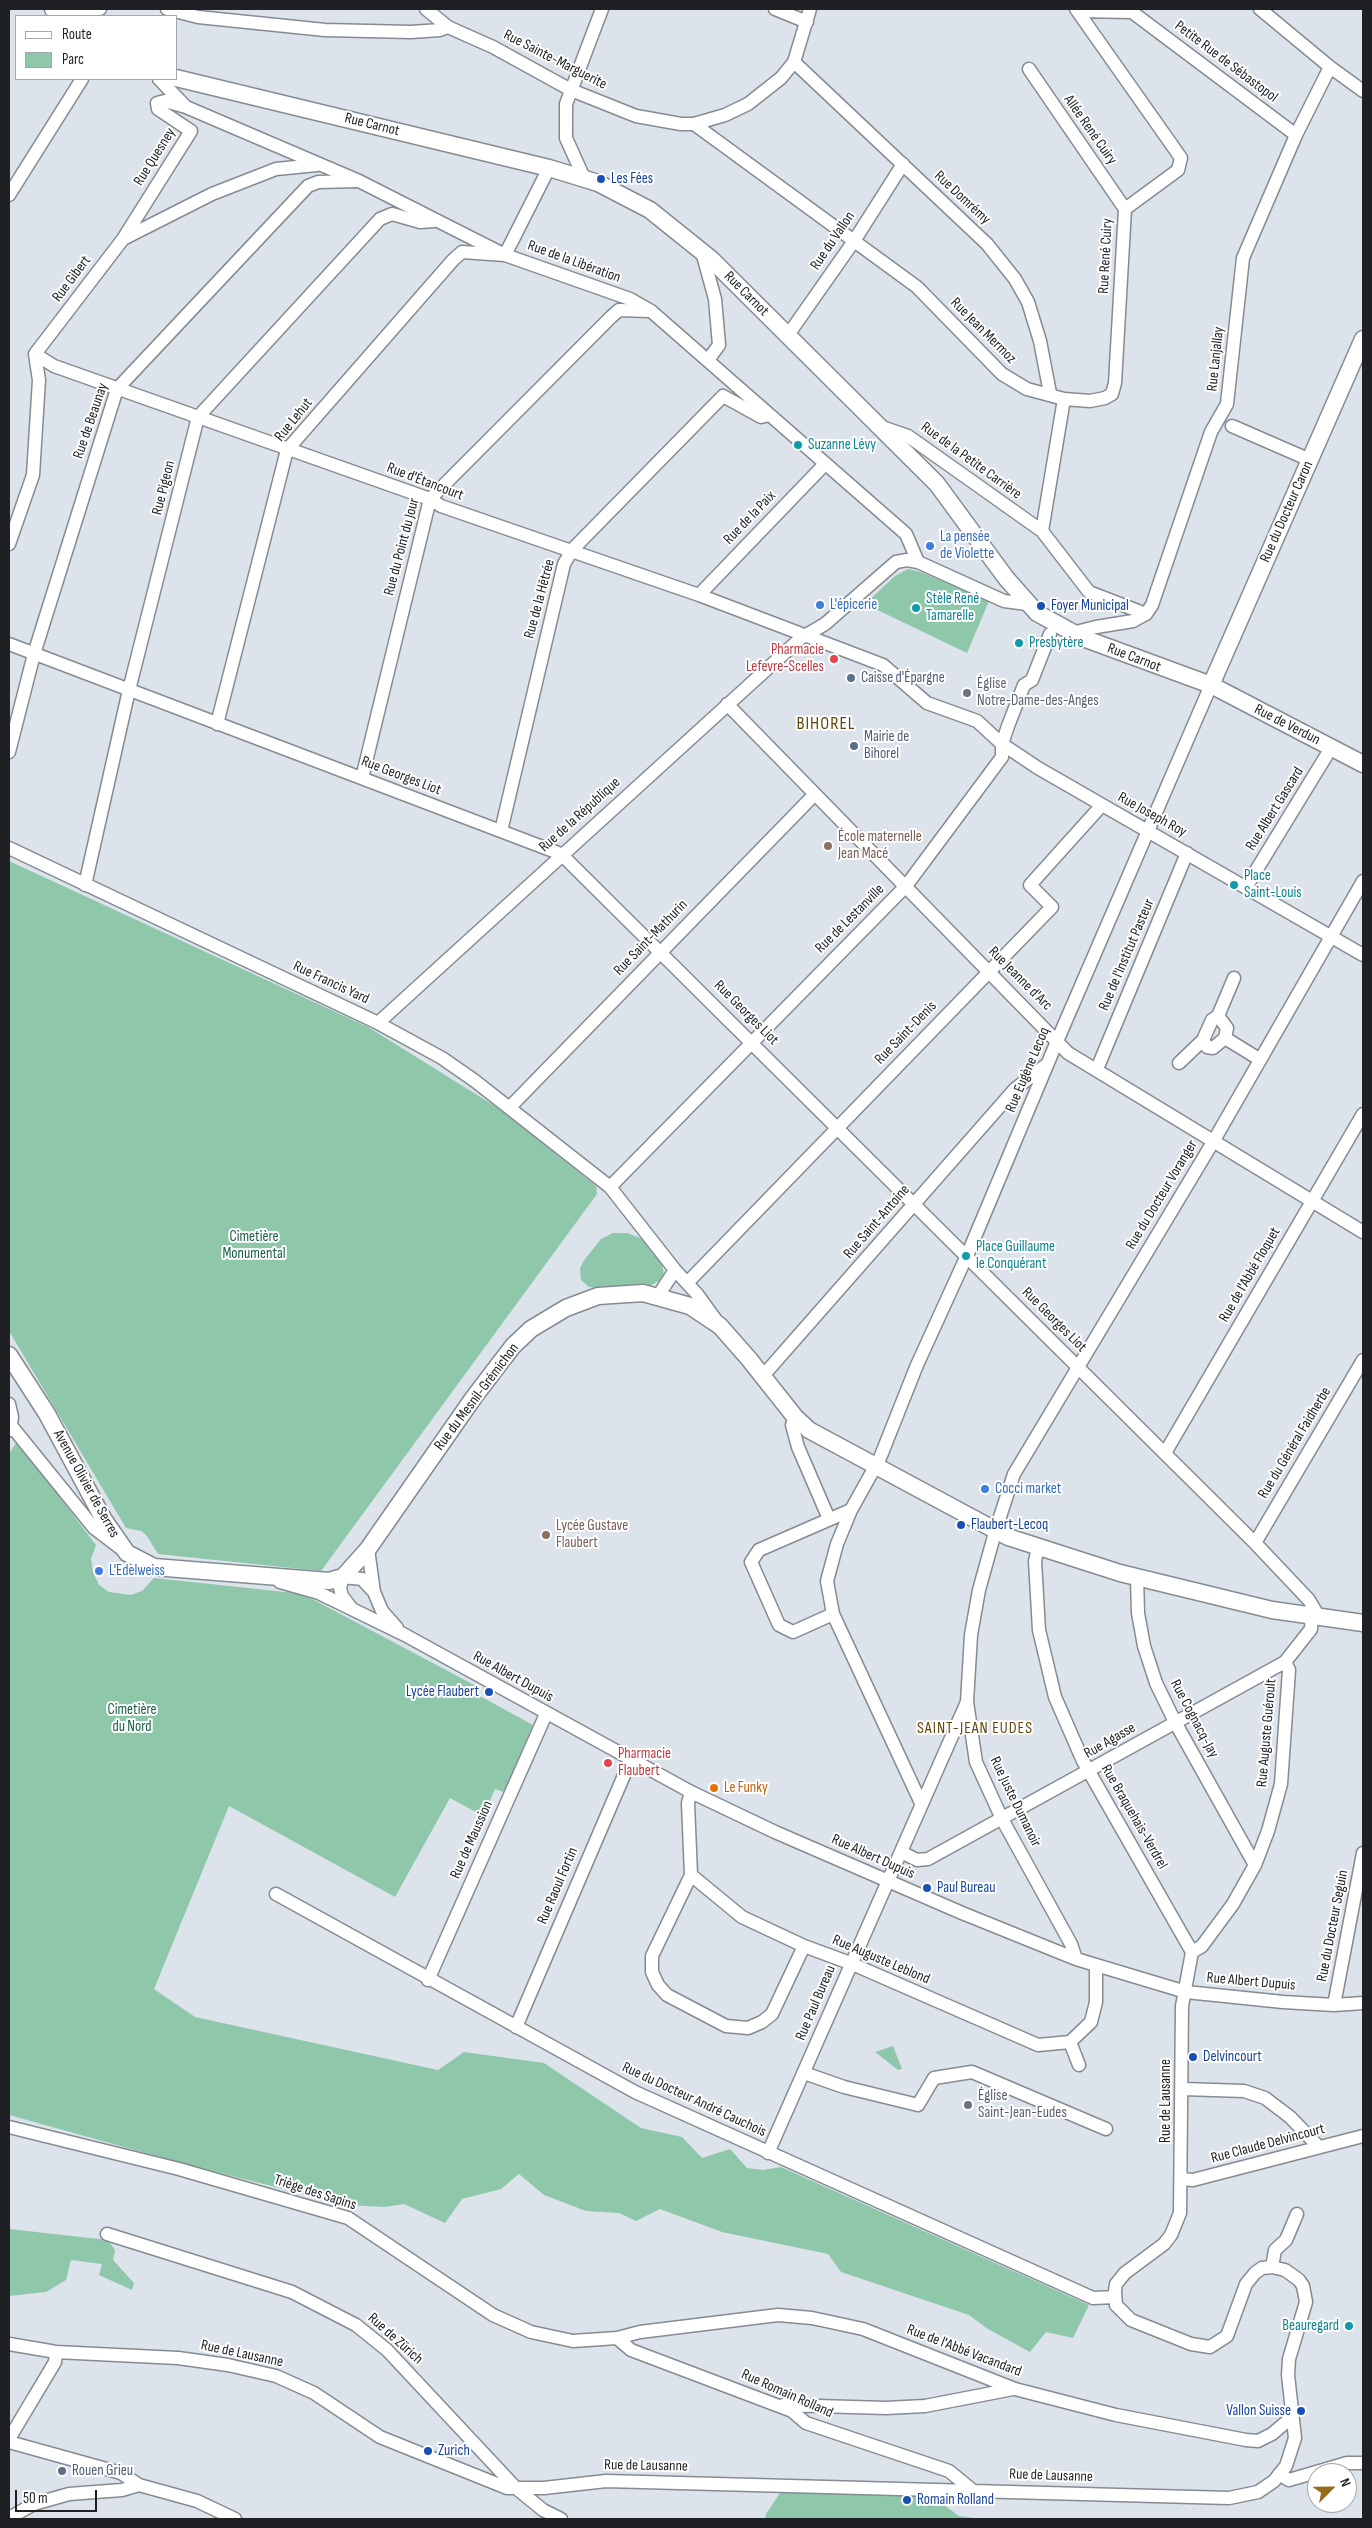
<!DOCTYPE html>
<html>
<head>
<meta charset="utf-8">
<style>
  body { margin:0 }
  #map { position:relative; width:1372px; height:2528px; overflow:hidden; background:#dce3eb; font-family:"Sofia Sans Condensed",sans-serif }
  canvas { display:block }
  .frame { position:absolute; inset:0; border:10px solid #1e2023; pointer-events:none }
  .legend { position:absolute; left:15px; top:15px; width:162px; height:65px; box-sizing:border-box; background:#fff; border:1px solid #a5a6a7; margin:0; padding:6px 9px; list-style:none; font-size:15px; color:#1e2023 }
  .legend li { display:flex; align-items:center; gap:10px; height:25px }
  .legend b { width:25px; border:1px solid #a5a6a7 }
  .north { position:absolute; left:1307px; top:2463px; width:50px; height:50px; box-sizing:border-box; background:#fff; border:1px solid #a5a6a7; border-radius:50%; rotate:67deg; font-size:14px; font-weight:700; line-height:20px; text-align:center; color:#1e2023 }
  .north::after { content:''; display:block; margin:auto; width:18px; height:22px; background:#976d19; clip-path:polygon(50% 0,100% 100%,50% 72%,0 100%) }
  .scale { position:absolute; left:15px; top:2490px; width:82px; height:22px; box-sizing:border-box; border:2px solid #1e2023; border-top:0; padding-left:6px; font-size:15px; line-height:18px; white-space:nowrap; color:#1e2023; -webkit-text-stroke:4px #fff; paint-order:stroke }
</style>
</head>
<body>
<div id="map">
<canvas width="1372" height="2528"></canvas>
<div class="frame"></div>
<ul class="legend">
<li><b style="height:6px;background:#fff"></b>Route</li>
<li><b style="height:14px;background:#8fc7ab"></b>Parc</li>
</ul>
<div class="north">N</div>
<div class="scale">50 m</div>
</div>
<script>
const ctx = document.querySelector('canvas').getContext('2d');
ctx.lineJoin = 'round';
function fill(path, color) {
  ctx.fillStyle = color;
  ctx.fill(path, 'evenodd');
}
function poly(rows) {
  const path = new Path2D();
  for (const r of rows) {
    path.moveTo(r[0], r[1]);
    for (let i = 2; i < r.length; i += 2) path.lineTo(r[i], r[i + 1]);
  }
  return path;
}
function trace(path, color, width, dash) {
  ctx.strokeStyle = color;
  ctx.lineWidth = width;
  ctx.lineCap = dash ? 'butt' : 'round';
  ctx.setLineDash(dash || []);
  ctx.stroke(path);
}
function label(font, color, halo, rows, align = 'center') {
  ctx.font = font + ' "Sofia Sans Condensed",sans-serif';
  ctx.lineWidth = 4;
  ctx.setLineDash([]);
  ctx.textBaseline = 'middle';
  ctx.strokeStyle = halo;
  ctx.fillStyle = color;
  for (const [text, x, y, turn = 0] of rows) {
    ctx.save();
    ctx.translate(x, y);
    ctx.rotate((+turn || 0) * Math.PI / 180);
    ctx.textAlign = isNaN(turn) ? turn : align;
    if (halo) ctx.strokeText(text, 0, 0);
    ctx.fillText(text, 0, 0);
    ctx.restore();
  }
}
const green = poly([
  [908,569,921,572,989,601,967,653,865,604,895,576],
  [9,861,368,1027,498,1108,596,1186,597,1194,321,1571,158,1554,147,1536,141,1531,126,1528,9,1331],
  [613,1233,627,1233,643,1239,662,1263,664,1275,659,1281,648,1287,602,1288,589,1287,581,1280,580,1268,585,1259,601,1239],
  [17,1441,96,1545,91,1559,93,1572,99,1585,109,1592,131,1595,142,1591,154,1578,295,1593,314,1600,478,1687,478,1695,533,1725,504,1792,495,1789,483,1816,450,1798,395,1897,229,1806,154,1989,195,2017,438,2070,464,2052,544,2063,641,2128,682,2137,702,2158,730,2149,747,2168,763,2170,781,2167,1089,2305,1073,2338,1046,2332,1030,2352,988,2329,969,2315,841,2272,828,2254,722,2232,660,2209,636,2221,619,2213,586,2211,544,2195,519,2174,501,2189,462,2199,445,2223,404,2204,384,2207,347,2205,196,2167,9,2115,9,1454],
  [893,2046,902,2069,898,2070,875,2052],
  [9,2229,108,2240,115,2250,113,2260,134,2283,132,2290,99,2275,102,2264,71,2260,66,2280,46,2292,9,2296],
  [782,2490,810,2494,929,2494,959,2516,981,2519,765,2519,766,2514]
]);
const minor = poly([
  [167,9,198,17,325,30,411,32,440,30,448,27],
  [426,9,448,27,493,47,571,90,636,116,681,124,694,124,725,115,748,104,781,78,794,62,810,9],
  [775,9,807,22],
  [1260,9,1330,67,1363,91],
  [1078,11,1132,12,1296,135],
  [58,13,100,9],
  [794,62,987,244,1015,279,1028,302,1040,341,1050,393],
  [1029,69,1125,209],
  [159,79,186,107,359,181,505,255,630,299,651,311,906,534,918,562],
  [694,124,917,287,1002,374,1027,389,1064,399,1090,401,1105,398,1112,394,1115,383,1125,209,1178,170,1181,158,1076,9],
  [584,178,566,138,566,104,602,9],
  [9,195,82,79],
  [123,239,212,194,276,169,317,165],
  [702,252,715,299,719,345,708,360],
  [788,335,854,241,903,164],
  [35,354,54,366,430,499,441,506,699,595,883,665,927,703,977,721,1002,744,1038,768,1363,955],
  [1064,399,1042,531,1089,592,1146,614],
  [879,426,908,436,1042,531],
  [1232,426,1310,460],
  [9,544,33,475,39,380,35,354,123,239,191,131,158,109,157,103,165,101,186,107],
  [699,595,825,464],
  [1077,635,1080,631,1096,627,1133,621,1146,614,1152,605,1211,432,1227,404,1243,258,1296,135,1330,67],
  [9,644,561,854,1255,1543,1309,1600,1319,1617],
  [727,704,1068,1053,1363,1232],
  [217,724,287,450,453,260,462,252,505,255,549,168],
  [9,752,34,654,117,389,308,186,318,182,357,181],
  [362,778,430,499,611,317,619,310,649,311],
  [501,831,564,564,572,550,723,396,761,417,770,415],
  [9,848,376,1022,442,1058,475,1081,610,1187,675,1270,697,1294,718,1323],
  [85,885,129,690,198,417,380,219,392,214,420,222,434,221],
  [1246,887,1331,748],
  [1218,1016,1234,978],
  [378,1023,801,638,825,624,896,562,907,560,918,562,1004,601,1027,604],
  [1225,1038,1227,1028,1218,1016,1212,1020,1203,1040,1207,1047,1213,1048,1225,1038,1259,1059],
  [1179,1063,1203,1040],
  [1097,1069,1187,853],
  [511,1106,815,794],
  [610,1187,906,886,1002,757,1002,744,1008,726,1024,685,1032,680,1050,634],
  [687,1283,1052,907,1030,885,1102,805],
  [658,1296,675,1270],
  [762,1377,1015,1089,1046,1065],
  [9,1404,12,1417,10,1430],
  [795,1417,792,1425,798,1447,829,1519],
  [9,1423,94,1528,119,1547],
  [1165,1453,1363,1114],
  [1255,1543,1363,1360],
  [1038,1548,1035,1561,1039,1630,1055,1697,1083,1761,1192,1952],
  [368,1549,374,1592,382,1611,397,1628],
  [1137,1577,1138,1613,1144,1646,1156,1683,1175,1722,1255,1865],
  [280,1582,319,1593,405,1635,691,1792,775,1832,962,1913,1076,1959,1186,1992,1283,2002,1334,2005,1363,2003],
  [352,1609,342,1596,340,1588,343,1577,362,1579,372,1590],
  [833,1614,793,1632,779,1625,751,1562,759,1550,851,1510],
  [691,1792,688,1803,691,1875,742,1917,804,1946,850,1963,1038,2045,1070,2042,1091,2022,1096,2002,1096,1967],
  [921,1803,833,1614,827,1581,837,1544,851,1510,880,1458,917,1365,969,1251,1058,1039,1211,685],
  [901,1852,917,1860,928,1859,1285,1662,1311,1629,1312,1616],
  [691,1875,652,1956,652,1972,658,1985,667,1995,726,2026,748,2028,762,2022,772,2014,804,1946],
  [276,1894,635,2092,1093,2298,1115,2297],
  [1076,1959,1071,1944,1002,1819,976,1762,967,1702,971,1635,979,1590,996,1529,1014,1474,1213,1142,1363,881],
  [428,1980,546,1714],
  [1334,2005,1363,1853],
  [516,2027,631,1759],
  [1070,2042,1079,2065],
  [804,2073,844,2087,918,2105,934,2078,972,2072,1106,2129],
  [1183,2089,1244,2091,1265,2098,1290,2117,1319,2147],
  [9,2127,179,2169,348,2218,493,2315,531,2332,573,2341,617,2338,640,2332,778,2315,812,2318,863,2329,1015,2389,1116,2415,1246,2440,1258,2441,1272,2434,1292,2417],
  [768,2153,967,1702],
  [1181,2179,1193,2180,1363,2136],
  [107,2234,292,2292,356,2325,387,2350,516,2488,543,2510,561,2519],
  [1272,2267,1275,2250,1286,2240,1297,2214],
  [617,2338,631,2350,792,2411,806,2423,949,2471,972,2490],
  [9,2344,56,2352,178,2358,228,2365,276,2376,314,2393,380,2437,507,2488,544,2488,606,2481,1229,2498,1258,2492,1274,2481,1286,2466,1295,2438,1288,2375,1289,2359,1306,2302,1303,2286,1299,2280,1285,2270,1272,2267,1262,2268,1255,2273,1246,2284,1227,2336,1210,2347,1191,2344,1131,2320,1116,2305,1115,2291,1116,2284,1125,2273,1164,2244,1171,2235,1180,2213,1182,2006,1192,1952,1202,1946,1233,1904,1255,1865,1268,1831,1281,1784,1289,1670,1285,1662],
  [783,2405,886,2408,925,2406,1013,2389],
  [9,2439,55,2362,56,2352],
  [9,2442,121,2473,139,2485],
  [1279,2474,1289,2480,1347,2463,1363,2463],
  [9,2518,34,2504,69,2494,122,2490,139,2485,197,2501,235,2519]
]);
const tertiary = poly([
  [53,9,64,16],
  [176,78,549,168,598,183,650,210,711,259,937,484,1006,578,1037,613,1083,638,1211,685,1363,764],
  [1211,685,1363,339],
  [9,1355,47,1414,104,1520,127,1553,154,1567,329,1581,343,1577,368,1549,474,1397,513,1346,531,1329,566,1308,598,1296,643,1293,690,1306,720,1326,749,1359,795,1417,809,1430,1008,1537,1120,1573,1272,1610,1363,1623]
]);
const markers = [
  [601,179,5,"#1a4fb4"],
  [798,445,5,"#0f9aa8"],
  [930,546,5,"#3f7fe0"],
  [820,605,5,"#3f7fe0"],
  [1041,606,5,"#1a4fb4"],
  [916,608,5,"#0f9aa8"],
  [1019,643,5,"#0f9aa8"],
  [834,659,5,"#e0444e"],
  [851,678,5,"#5c6f8a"],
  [967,693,5,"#6b7280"],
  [854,746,5,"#5c6f8a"],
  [828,846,5,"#8d6e63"],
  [1234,885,5,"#0f9aa8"],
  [966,1256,5,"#0f9aa8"],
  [985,1489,5,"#3f7fe0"],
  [961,1525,5,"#1a4fb4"],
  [546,1535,5,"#8d6e63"],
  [99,1571,5,"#3f7fe0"],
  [489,1692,5,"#1a4fb4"],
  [608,1763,5,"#e0444e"],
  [714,1788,5,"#e8710a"],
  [927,1888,5,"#1a4fb4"],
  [1193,2057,5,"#1a4fb4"],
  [968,2105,5,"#6b7280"],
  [1349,2326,5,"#0f9aa8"],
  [1301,2411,5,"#1a4fb4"],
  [428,2451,5,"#1a4fb4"],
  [62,2471,5,"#5c6f8a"],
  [907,2500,5,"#1a4fb4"]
];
const streetNames = [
  ["Rue Sainte-Marguerite",555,60,27],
  ["Petite Rue de Sébastopol",1226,62,37],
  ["Rue Carnot",372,125,14],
  ["Allée René Cuiry",1090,130,55],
  ["Rue Quesney",155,157,-58],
  ["Rue Domrémy",962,198,43],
  ["Rue du Vallon",833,241,-56],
  ["Rue René Cuiry",1106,256,-87],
  ["Rue de la Libération",574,262,20],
  ["Rue Gibert",72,279,-53],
  ["Rue Carnot",746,294,45],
  ["Rue Jean Mermoz",983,331,45],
  ["Rue Lanjallay",1216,359,-84],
  ["Rue Lehut",294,420,-51],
  ["Rue de Beaunay",91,421,-71],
  ["Rue de la Petite Carrière",971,461,36],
  ["Rue d'Étancourt",425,482,21],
  ["Rue Pigeon",164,488,-76],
  ["Rue du Docteur Caron",1287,512,-66],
  ["Rue de la Paix",750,518,-46],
  ["Rue du Point du Jour",402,547,-75],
  ["Rue de la Hêtrée",540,599,-75],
  ["Rue Carnot",1134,658,21],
  ["Rue de Verdun",1287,725,27],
  ["Rue Georges Liot",401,776,21],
  ["Rue Albert Gascard",1275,809,-58],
  ["Rue de la République",580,815,-42],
  ["Rue Joseph Roy",1152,815,29],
  ["Rue de Lestanville",850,919,-45],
  ["Rue Saint-Mathurin",651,938,-46],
  ["Rue de l'Institut Pasteur",1127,955,-67],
  ["Rue Jeanne d'Arc",1020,979,45],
  ["Rue Francis Yard",331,983,25],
  ["Rue Georges Liot",746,1013,45],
  ["Rue Saint-Denis",906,1033,-46],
  ["Rue Eugène Lecoq",1028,1070,-67],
  ["Rue du Docteur Voranger",1162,1195,-59],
  ["Rue Saint-Antoine",877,1222,-49],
  ["Rue de l'Abbé Floquet",1250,1275,-60],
  ["Rue Georges Liot",1054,1320,45],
  ["Rue du Mesnil-Grémichon",477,1397,-53],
  ["Rue du Général Faidherbe",1295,1443,-59],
  ["Avenue Olivier de Serres",86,1484,61],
  ["Rue Albert Dupuis",513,1677,29],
  ["Rue Cognacq-Jay",1194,1719,62],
  ["Rue Auguste Guéroult",1267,1733,-85],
  ["Rue Agasse",1110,1741,-30],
  ["Rue Juste Dumanoir",1015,1802,64],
  ["Rue Braquehais-Verdrel",1134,1817,60],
  ["Rue de Maussion",472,1840,-66],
  ["Rue Albert Dupuis",873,1857,24],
  ["Rue Raoul Fortin",558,1886,-67],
  ["Rue du Docteur Seguin",1333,1926,-79],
  ["Rue Auguste Leblond",881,1960,23],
  ["Rue Albert Dupuis",1251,1982,5],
  ["Rue Paul Bureau",816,2003,-67],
  ["Rue du Docteur André Cauchois",694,2100,25],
  ["Rue de Lausanne",1166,2101,-90],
  ["Rue Claude Delvincourt",1268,2144,-15],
  ["Triège des Sapins",315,2193,18],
  ["Rue de Zürich",395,2339,42],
  ["Rue de l'Abbé Vacandard",964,2351,21],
  ["Rue de Lausanne",242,2354,12],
  ["Rue Romain Rolland",787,2394,24],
  ["Rue de Lausanne",646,2466,1],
  ["Rue de Lausanne",1051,2476,2]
];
const transitNames = [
  ["Les Fées",611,179],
  ["Foyer Municipal",1051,606],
  ["Flaubert-Lecoq",971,1525],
  ["Lycée Flaubert",479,1692,"right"],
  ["Paul Bureau",937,1888],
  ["Delvincourt",1203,2057],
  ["Vallon Suisse",1291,2411,"right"],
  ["Zurich",438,2451],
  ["Romain Rolland",917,2500]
];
const cultureNames = [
  ["Suzanne Lévy",808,445],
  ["Stèle René",926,599],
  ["Tamarelle",926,616],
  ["Presbytère",1029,643],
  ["Place",1244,876],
  ["Saint-Louis",1244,893],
  ["Place Guillaume",976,1247],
  ["le Conquérant",976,1264],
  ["Beauregard",1339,2326,"right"]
];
const shopNames = [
  ["La pensée",940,537],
  ["de Violette",940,554],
  ["L'épicerie",830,605],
  ["Cocci market",995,1489],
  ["L'Edelweiss",109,1571]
];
const healthNames = [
  ["Pharmacie",824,650],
  ["Lefevre-Scelles",824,667],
  ["Pharmacie",618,1754,"left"],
  ["Flaubert",618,1771,"left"]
];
const serviceNames = [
  ["Caisse d'Épargne",861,678],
  ["Mairie de",864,737],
  ["Bihorel",864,754],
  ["Rouen Grieu",72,2471]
];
const worshipNames = [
  ["Église",977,684],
  ["Notre-Dame-des-Anges",977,701],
  ["Église",978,2096],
  ["Saint-Jean-Eudes",978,2113]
];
const educationNames = [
  ["École maternelle",838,837],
  ["Jean Macé",838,854],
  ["Lycée Gustave",556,1526],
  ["Flaubert",556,1543]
];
const parkNames = [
  ["Cimetière",254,1237],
  ["Monumental",254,1254],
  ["Cimetière",132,1710],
  ["du Nord",132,1727]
];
const foodNames = [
  ["Le Funky",724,1788]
];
const neighbourhoodNames = [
  ["SAINT-JEAN EUDES",975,1729]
];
const quarterNames = [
  ["BIHOREL",826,724]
];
fill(green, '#8fc7ab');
trace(minor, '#848b92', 15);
trace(tertiary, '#848b92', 19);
trace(minor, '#fff', 12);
trace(tertiary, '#fff', 16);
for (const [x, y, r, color] of markers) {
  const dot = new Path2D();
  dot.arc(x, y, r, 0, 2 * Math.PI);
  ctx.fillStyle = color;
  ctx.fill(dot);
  trace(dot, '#fff', 2);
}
label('15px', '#1e2023', '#fff', streetNames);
label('15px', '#164399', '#fff', transitNames, 'left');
label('15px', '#0d838f', '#fff', cultureNames, 'left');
label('15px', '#366cbe', '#fff', shopNames, 'left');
label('15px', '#be3a42', '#fff', healthNames, 'right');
label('15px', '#4e5e75', '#fff', serviceNames, 'left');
label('15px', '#5b616d', '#fff', worshipNames, 'left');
label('15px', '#785e54', '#fff', educationNames, 'left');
label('15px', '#185e42', '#fff', parkNames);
label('15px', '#c56008', '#fff', foodNames, 'left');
ctx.letterSpacing = '1px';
label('16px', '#62460c', '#fff', neighbourhoodNames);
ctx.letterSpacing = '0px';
ctx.letterSpacing = '1px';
label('18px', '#62460c', '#fff', quarterNames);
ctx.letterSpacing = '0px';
</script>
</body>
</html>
